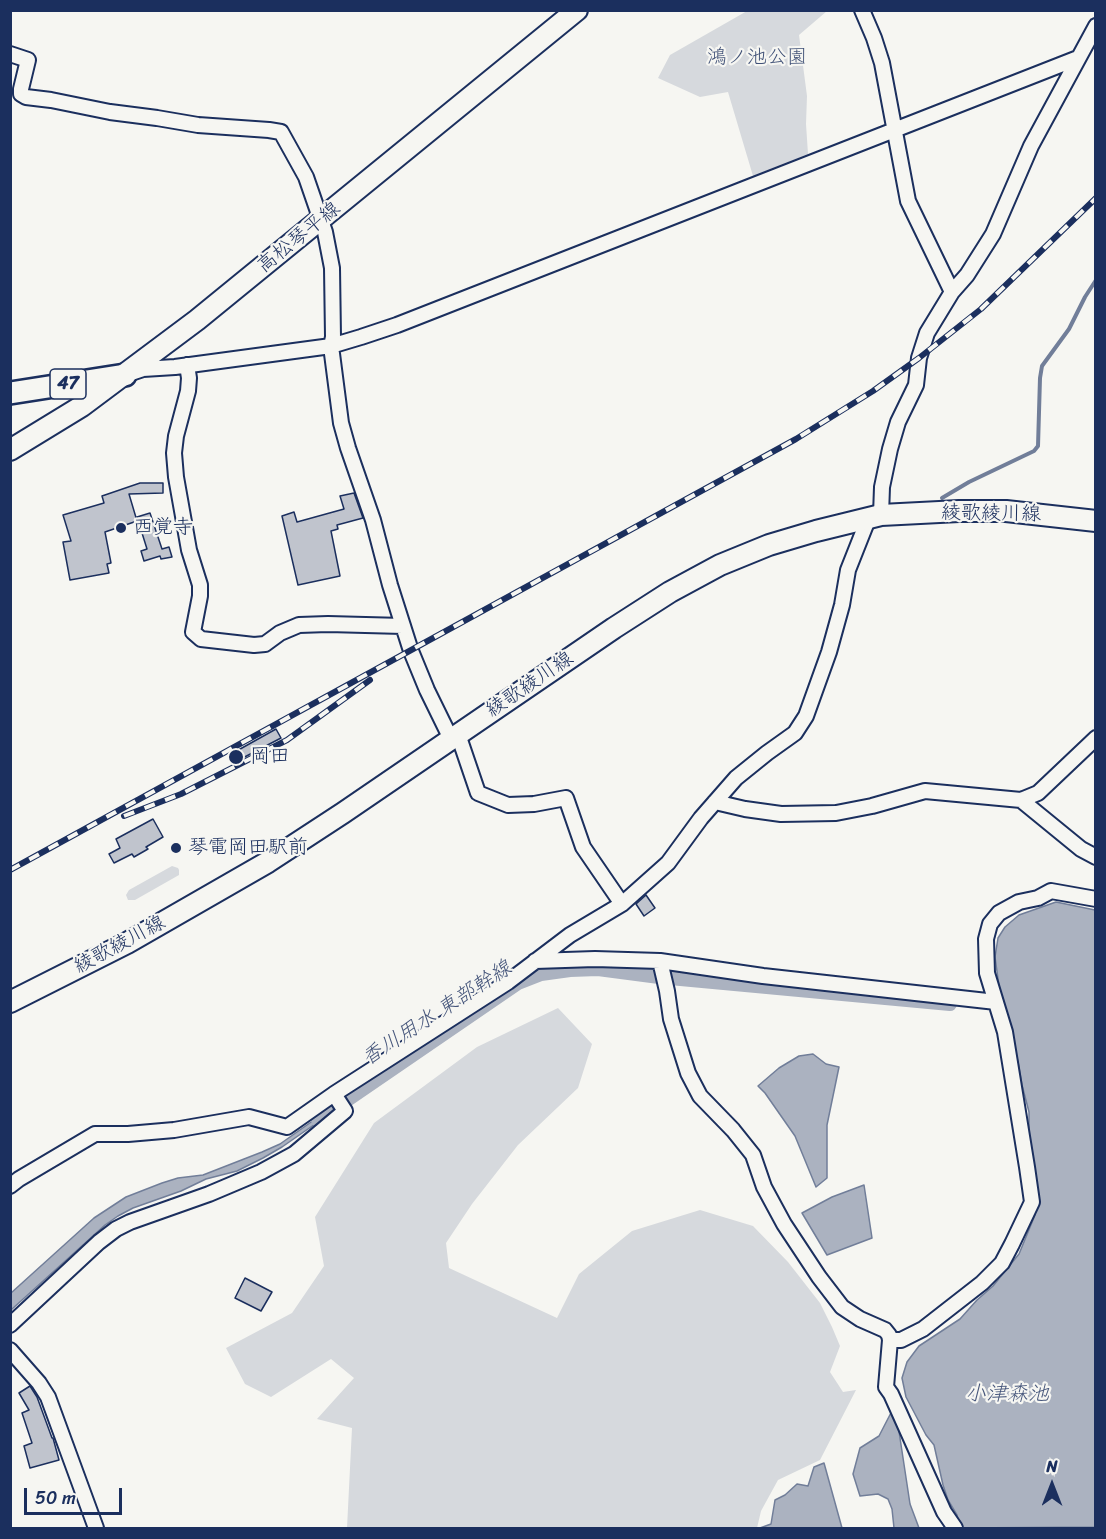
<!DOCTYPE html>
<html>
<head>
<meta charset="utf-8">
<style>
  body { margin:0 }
  #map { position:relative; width:1106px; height:1539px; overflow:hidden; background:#f6f6f2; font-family:Sriracha,sans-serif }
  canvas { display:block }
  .frame { position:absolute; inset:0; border:12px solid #1b2f5e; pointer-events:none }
  .north { position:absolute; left:1022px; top:1455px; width:60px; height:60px; -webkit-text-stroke:4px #f6f6f2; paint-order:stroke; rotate:0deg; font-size:16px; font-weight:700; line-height:24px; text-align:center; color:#1b2f5e }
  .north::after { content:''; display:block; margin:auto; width:21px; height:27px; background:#1b2f5e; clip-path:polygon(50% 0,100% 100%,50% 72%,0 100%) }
  .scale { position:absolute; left:24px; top:1488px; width:98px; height:27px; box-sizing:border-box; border:3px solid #1b2f5e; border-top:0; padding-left:8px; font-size:18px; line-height:21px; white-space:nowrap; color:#1b2f5e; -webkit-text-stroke:4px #f6f6f2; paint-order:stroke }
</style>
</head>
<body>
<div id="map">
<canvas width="1106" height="1539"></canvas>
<div class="frame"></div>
<div class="north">N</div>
<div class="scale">50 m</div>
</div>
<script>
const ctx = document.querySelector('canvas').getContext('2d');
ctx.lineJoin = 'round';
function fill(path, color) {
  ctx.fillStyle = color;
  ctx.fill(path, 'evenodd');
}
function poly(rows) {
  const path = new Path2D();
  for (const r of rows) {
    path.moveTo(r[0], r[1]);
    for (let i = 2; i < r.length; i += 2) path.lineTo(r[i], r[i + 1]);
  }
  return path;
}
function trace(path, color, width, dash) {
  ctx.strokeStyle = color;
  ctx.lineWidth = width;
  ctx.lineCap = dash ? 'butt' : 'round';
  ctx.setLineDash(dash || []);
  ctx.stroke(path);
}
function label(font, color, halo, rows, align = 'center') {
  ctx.font = font + ' Sriracha,"Klee One",sans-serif';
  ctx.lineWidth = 4.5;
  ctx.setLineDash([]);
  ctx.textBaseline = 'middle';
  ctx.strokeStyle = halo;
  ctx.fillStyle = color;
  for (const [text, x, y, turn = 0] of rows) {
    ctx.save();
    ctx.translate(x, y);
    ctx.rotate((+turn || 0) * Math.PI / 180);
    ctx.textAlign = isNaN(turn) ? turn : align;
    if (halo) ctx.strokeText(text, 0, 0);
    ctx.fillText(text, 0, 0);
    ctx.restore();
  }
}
const green = poly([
  [747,11,827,11,799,35,807,96,806,124,808,154,753,176,728,92,700,97,658,78,670,55],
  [172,866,178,868,179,870,179,875,135,900,128,900,126,895,129,890],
  [558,1008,592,1044,578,1088,518,1145,472,1204,446,1243,449,1268,557,1318,579,1274,632,1231,700,1210,753,1226,788,1262,820,1303,832,1327,840,1346,830,1372,843,1392,856,1390,820,1460,778,1480,761,1511,757,1528,347,1528,352,1428,317,1419,354,1378,331,1359,271,1397,245,1384,226,1348,292,1313,324,1266,315,1217,374,1123,477,1047]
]);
const water = poly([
  [1056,902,1095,910,1095,1527,960,1528,957,1515,948,1500,943,1485,934,1445,926,1435,906,1397,902,1378,907,1362,919,1346,960,1319,977,1300,993,1286,1019,1254,1035,1215,1034,1165,1029,1136,1029,1112,1022,1085,1018,1062,999,986,995,957,998,938,1005,927,1019,915,1056,902],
  [813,1054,826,1064,839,1067,827,1125,827,1178,816,1187,795,1136,765,1093,758,1086,779,1068,799,1056,813,1054],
  [331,1108,334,1111,282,1147,263,1158,237,1171,206,1179,181,1191,133,1208,118,1216,105,1225,11,1310,11,1293,94,1218,126,1197,162,1183,178,1178,203,1175,262,1152,280,1144,331,1108],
  [864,1185,872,1238,827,1255,802,1213,832,1197,864,1185],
  [895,1405,910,1504,919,1528,894,1528,892,1509,888,1499,878,1494,860,1496,853,1474,860,1448,879,1436,895,1405],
  [824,1463,842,1528,760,1528,771,1524,775,1500,785,1495,797,1484,808,1486,814,1467,824,1463]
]);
const stream = poly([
  [942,498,969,482,1034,451,1038,446,1040,378,1042,366,1069,329,1085,297,1096,280]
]);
const canal = poly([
  [318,1120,518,983,541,974,570,970,598,969,659,977,950,1004]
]);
const building = poly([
  [140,483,163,483,163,493,129,494,137,521,105,532,111,563,107,564,109,573,70,580,63,542,71,541,63,515,104,503,102,496,140,483],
  [354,493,363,518,337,525,338,529,331,531,340,576,298,585,282,516,294,512,297,522,344,509,340,496,354,493],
  [150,513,162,549,169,547,172,557,161,559,160,556,144,561,141,551,147,549,137,517,150,513],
  [276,729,281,738,237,761,233,753,276,729],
  [153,819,163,837,146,847,148,849,134,857,132,854,114,863,109,854,120,848,116,839,153,819],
  [646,895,655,908,644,916,636,904,646,895],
  [245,1278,272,1292,261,1311,235,1298,245,1278],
  [30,1386,37,1397,52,1438,53,1438,59,1460,30,1468,24,1446,32,1443,22,1413,29,1410,19,1393,30,1386]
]);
const minor = poly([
  [862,10,874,38,882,63,908,201,952,292],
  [10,54,28,60,21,89,21,94,26,97,51,100,110,112,157,118,198,125,269,130,281,132,306,177,325,232,332,268,333,337,331,346,341,423,348,448,373,520,390,585,411,651,427,690,451,739],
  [187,365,189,378,188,391,176,436,174,453,176,477,189,550,200,585,200,596,193,632,201,639,254,645,265,644,280,633,299,625,328,624,403,626],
  [131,373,143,369,175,367,331,346,361,337,397,325,1078,58],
  [881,515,882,487,890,449,898,422,916,385,919,358,927,333,952,292,967,275,993,234,1031,146,1096,26],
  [456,736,461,743,478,793,508,805,534,804,566,798,583,847,622,904],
  [1021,800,1038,793,1096,738],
  [715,802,745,809,781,814,836,813,872,806,925,791,1021,800,1081,849,1096,857],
  [535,961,595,959,660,961,763,976,996,1002],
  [660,961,667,991,671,1019,688,1073,700,1096,733,1130,753,1155,764,1187,784,1224,819,1277,842,1307,860,1319,885,1330,889,1335,890,1340,886,1387,891,1394,944,1512,955,1528],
  [10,1186,19,1179,95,1134,128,1134,174,1130,249,1117,287,1127,334,1094,508,982,570,935,622,904,668,863,701,818,736,778,767,753,795,733,806,716,829,652,842,605,848,570,869,517],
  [10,1325,99,1242,116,1229,130,1222,209,1194,261,1172,294,1154,345,1111,334,1094],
  [890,1340,901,1340,923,1329,982,1283,1002,1263,1012,1244,1032,1202,1027,1167,1005,1032,987,973,986,939,990,924,999,913,1019,902,1038,898,1051,891,1096,899],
  [10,1350,39,1383,48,1397,96,1528]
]);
const secondary = poly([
  [10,450,82,406,197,320,577,10],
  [10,1002,127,943,268,862,343,813,614,628,670,592,720,565,769,545,816,531,881,515,959,511,1006,511,1096,521]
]);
const primary = poly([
  [10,393,125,375]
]);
const rail = poly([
  [124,816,181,794,287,740,370,680],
  [10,870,796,439,873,391,919,358,981,309,1096,198]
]);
const markers = [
  [121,528,6,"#1b2f5e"],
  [236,757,8,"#1b2f5e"],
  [176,848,6,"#1b2f5e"]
];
const shields = [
  [68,384,36]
];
const shieldNames = [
  ["47",68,384]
];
const parkNames = [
  ["鴻ノ池公園",757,58]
];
const streetNames = [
  ["高松琴平線",299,238,-39],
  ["綾歌綾川線",991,514,1],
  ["綾歌綾川線",530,685,-34],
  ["綾歌綾川線",120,945,-28]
];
const poiNames = [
  ["西覚寺",133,528],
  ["岡田",250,757],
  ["琴電岡田駅前",188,848]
];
const waterNames = [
  ["香川用水 東部幹線",437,1014,-33],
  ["小津森池",1007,1395]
];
fill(green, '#d6d9dd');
fill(water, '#abb2c0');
trace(water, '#717e99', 1.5);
trace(stream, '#717e99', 4);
trace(canal, '#abb2c0', 14);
fill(building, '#c0c4cd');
trace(building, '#1b2f5e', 1.5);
trace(minor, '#1b2f5e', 18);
trace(secondary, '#1b2f5e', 24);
trace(primary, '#1b2f5e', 26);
trace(minor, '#f6f6f2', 14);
trace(secondary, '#f6f6f2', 20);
trace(primary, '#f6f6f2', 21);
trace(rail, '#1b2f5e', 6);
trace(rail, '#f6f6f2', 4, [11]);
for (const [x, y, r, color] of markers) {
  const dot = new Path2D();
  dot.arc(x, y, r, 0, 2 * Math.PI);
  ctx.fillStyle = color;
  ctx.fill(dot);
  trace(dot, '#f6f6f2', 2);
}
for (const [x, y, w] of shields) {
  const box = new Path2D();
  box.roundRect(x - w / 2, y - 15, w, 30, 4.5);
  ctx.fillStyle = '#f6f6f2';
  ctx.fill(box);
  trace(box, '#1b2f5e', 1.5);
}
label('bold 18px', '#1b2f5e', null, shieldNames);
label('20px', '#405177', '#f6f6f2', parkNames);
label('20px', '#1b2f5e', '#f6f6f2', streetNames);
label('20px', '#1b2f5e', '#f6f6f2', poiNames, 'left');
label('italic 21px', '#46567b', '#f6f6f2', waterNames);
</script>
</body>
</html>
